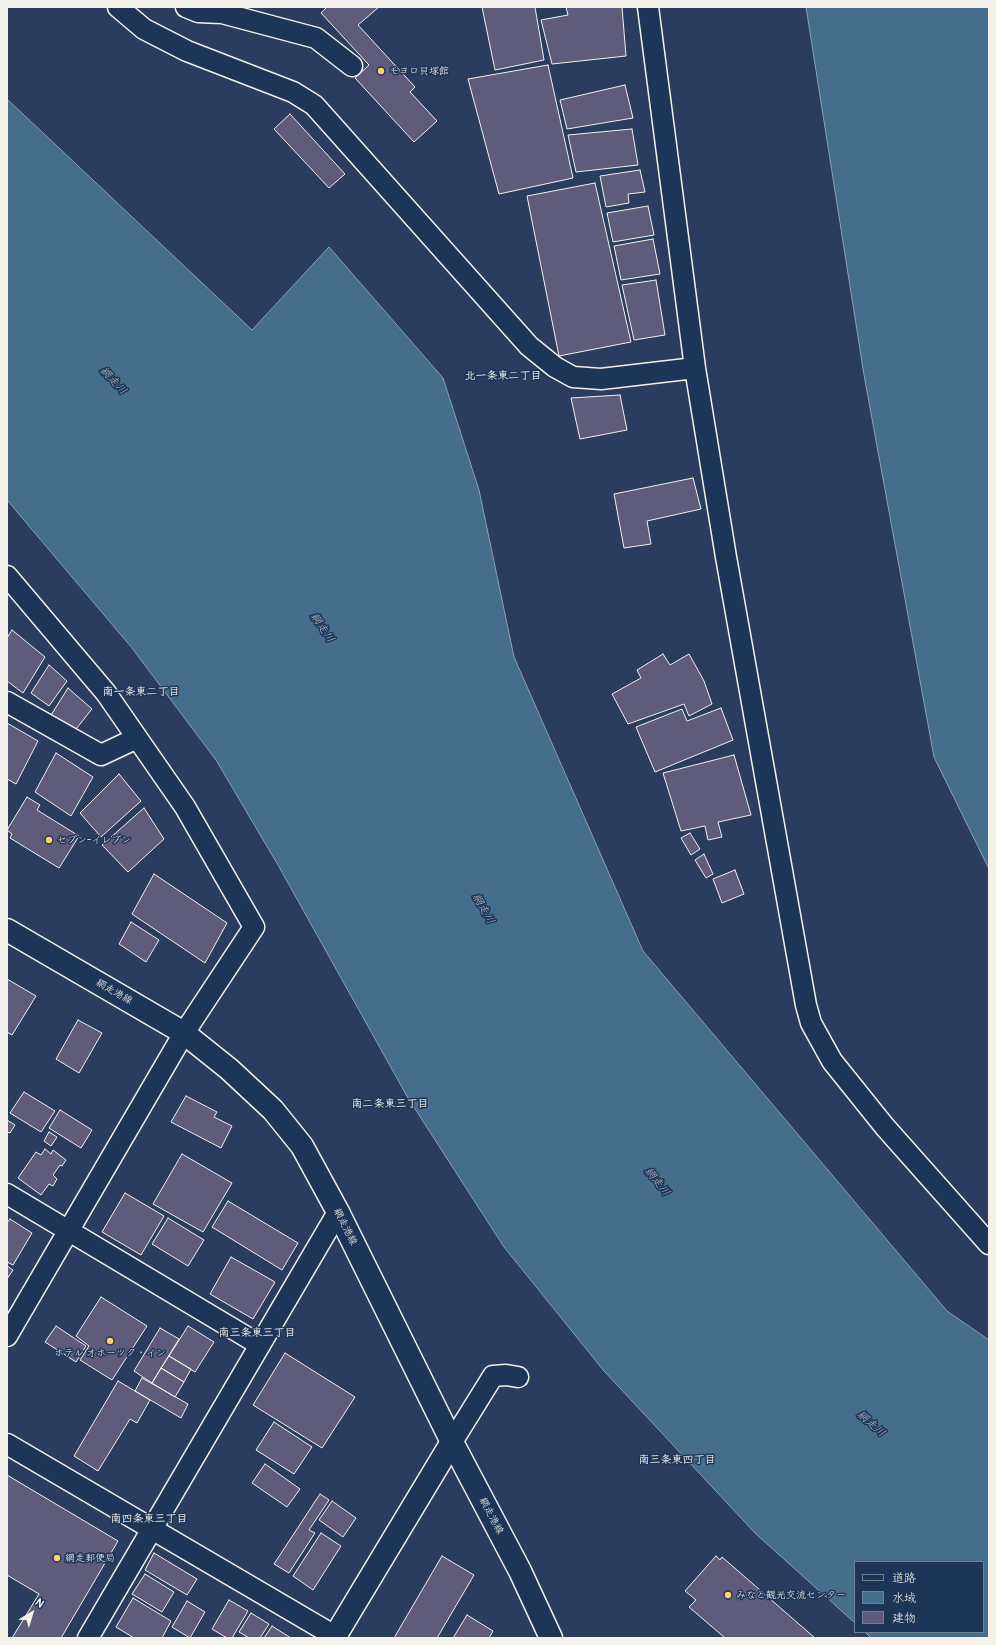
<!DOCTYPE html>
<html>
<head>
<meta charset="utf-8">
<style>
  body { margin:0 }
  #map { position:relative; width:996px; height:1645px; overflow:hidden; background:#2a3d5e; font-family:Pangolin,"Klee One",sans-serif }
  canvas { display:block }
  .frame { position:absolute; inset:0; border:8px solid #f4f1e8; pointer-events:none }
  .legend { position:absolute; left:854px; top:1561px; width:130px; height:72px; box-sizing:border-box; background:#1d3557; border:1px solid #738091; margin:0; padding:5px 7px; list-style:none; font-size:12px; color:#f4f1e8 }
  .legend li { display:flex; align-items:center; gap:8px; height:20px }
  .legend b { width:20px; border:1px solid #738091 }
  .north { position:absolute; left:12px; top:1593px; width:40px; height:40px; -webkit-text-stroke:3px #1d3557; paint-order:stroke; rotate:38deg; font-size:11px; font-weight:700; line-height:16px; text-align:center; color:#f4f1e8 }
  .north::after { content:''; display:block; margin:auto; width:14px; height:18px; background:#f4f1e8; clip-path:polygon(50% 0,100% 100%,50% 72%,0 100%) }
</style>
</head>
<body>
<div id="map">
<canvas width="996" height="1645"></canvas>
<div class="frame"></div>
<ul class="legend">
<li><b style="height:5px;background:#1d3557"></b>道路</li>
<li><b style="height:11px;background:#446e8c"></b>水域</li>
<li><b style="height:11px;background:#5e5b7b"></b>建物</li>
</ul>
<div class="north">N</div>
</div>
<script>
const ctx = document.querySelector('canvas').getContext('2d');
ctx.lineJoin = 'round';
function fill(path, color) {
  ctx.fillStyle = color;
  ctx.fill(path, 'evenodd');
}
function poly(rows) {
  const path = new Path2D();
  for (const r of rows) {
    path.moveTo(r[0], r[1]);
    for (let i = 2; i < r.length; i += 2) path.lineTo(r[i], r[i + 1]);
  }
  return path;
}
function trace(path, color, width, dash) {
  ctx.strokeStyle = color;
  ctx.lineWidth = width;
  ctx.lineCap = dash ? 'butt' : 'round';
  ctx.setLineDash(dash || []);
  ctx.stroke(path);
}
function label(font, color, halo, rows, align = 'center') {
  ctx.font = font + ' Pangolin,"Klee One",sans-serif';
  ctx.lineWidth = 3;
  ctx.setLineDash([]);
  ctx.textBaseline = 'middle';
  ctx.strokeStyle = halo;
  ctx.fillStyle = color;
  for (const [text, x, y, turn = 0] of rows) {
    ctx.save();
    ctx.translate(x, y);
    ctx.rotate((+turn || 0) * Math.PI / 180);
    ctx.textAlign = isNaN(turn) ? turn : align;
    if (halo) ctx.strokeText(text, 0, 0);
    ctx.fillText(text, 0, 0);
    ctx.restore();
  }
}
const water = poly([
  [806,7,989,7,989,869,934,757,864,375,806,7],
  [7,99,252,330,329,247,443,378,479,490,514,657,643,951,947,1311,989,1340,989,1638,871,1638,865,1632,983,1632,983,1562,855,1562,855,1623,756,1534,604,1371,504,1247,408,1098,278,865,216,760,132,648,7,500,7,99]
]);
const building = poly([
  [327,7,379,7,358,25,415,87,410,92,437,121,414,142,355,78,369,65,321,13,327,7],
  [482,7,535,7,544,60,495,70,482,7],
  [566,7,622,7,626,56,552,64,541,20,568,15,566,7],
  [548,65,573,178,499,194,468,79,548,65],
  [625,85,633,118,567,129,560,100,625,85],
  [290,114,345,174,329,188,274,129,290,114],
  [632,129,638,165,576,172,568,135,632,129],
  [640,170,645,192,628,194,629,203,606,207,600,176,640,170],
  [595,183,631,342,559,356,527,196,595,183],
  [648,206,654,235,613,242,607,213,648,206],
  [653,239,660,274,621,280,614,246,653,239],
  [656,280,665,335,634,340,622,285,656,280],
  [620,395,627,430,580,439,571,398,620,395],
  [693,478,701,509,647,521,651,544,624,548,614,494,693,478],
  [12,630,45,657,23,693,7,681,7,638,12,630],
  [663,654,670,665,689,654,704,681,712,704,689,716,684,704,628,724,612,694,641,678,637,670,663,654],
  [49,665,67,681,49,706,31,693,49,665],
  [68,688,92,709,76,729,51,715,68,688],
  [721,708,733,740,655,772,636,727,682,709,687,721,721,708],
  [7,723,38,741,16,784,7,779,7,723],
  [56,753,93,777,71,816,35,792,56,753],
  [734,755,751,815,718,822,722,837,708,840,705,826,681,831,663,773,734,755],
  [119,774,141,801,101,837,80,813,119,774],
  [27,797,40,805,37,810,79,836,59,868,10,838,12,834,7,830,27,797],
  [144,808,164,839,128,872,102,845,144,808],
  [690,833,700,849,691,855,681,838,690,833],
  [704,854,713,874,706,878,695,860,704,854],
  [735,870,744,894,722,903,713,879,735,870],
  [154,874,227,923,205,963,132,914,154,874],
  [131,922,159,940,146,962,119,944,131,922],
  [7,979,36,996,12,1035,7,1032,7,979],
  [78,1020,102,1033,79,1073,56,1059,78,1020],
  [24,1092,55,1111,41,1132,10,1113,24,1092],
  [186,1096,217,1112,214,1117,232,1126,221,1148,171,1122,186,1096],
  [60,1110,92,1130,81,1148,49,1128,60,1110],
  [7,1120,15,1125,10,1133,7,1132,7,1120],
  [49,1132,57,1137,51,1146,44,1141,49,1132],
  [45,1149,51,1154,53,1150,66,1160,62,1166,60,1165,53,1175,57,1179,53,1186,49,1184,41,1195,18,1178,36,1152,41,1155,45,1149],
  [182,1154,232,1183,203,1232,153,1204,182,1154],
  [125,1193,164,1216,141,1255,102,1232,125,1193],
  [228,1201,298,1243,282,1270,212,1227,228,1201],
  [168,1218,204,1240,188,1266,152,1244,168,1218],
  [10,1219,32,1233,13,1265,7,1262,7,1223,10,1219],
  [231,1257,275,1282,253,1319,210,1294,231,1257],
  [7,1266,13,1270,7,1279,7,1266],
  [101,1297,147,1326,112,1380,80,1360,89,1346,76,1336,101,1297],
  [56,1326,86,1346,76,1362,45,1342,56,1326],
  [188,1326,214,1342,195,1372,169,1356,188,1326],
  [160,1328,179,1339,152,1383,134,1371,160,1328],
  [285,1353,355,1397,322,1448,253,1405,285,1353],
  [169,1356,191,1369,184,1382,161,1368,169,1356],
  [161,1368,184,1382,175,1397,152,1383,161,1368],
  [142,1378,188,1404,181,1418,135,1391,142,1378],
  [118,1381,150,1400,137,1423,130,1419,98,1471,74,1456,118,1381],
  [274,1422,312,1447,294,1474,256,1450,274,1422],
  [265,1464,300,1489,287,1507,252,1483,265,1464],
  [7,1475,118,1541,61,1638,12,1638,39,1594,7,1575,7,1475],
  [320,1494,329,1500,309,1530,315,1533,289,1573,274,1564,320,1494],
  [332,1501,356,1518,343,1537,319,1520,332,1501],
  [321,1533,341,1546,313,1590,293,1576,321,1533],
  [154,1553,197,1579,187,1595,145,1570,154,1553],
  [442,1556,474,1575,437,1638,394,1638,442,1556],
  [716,1556,720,1560,722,1557,815,1638,725,1638,689,1607,696,1600,685,1591,716,1556],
  [145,1574,174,1592,162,1612,132,1594,145,1574],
  [133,1598,171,1621,162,1638,134,1638,116,1627,133,1598],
  [229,1600,248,1611,232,1638,227,1638,212,1629,229,1600],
  [187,1601,205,1612,190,1638,172,1627,187,1601],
  [251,1613,269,1624,260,1638,249,1638,239,1632,251,1613],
  [467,1615,493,1631,489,1638,453,1638,467,1615],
  [272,1626,291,1638,264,1638,272,1626]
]);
const minor = poly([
  [118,7,144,29,187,51,293,92,314,105,529,346,555,367,573,377,601,379,695,368],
  [186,7,198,12,222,13,316,38,352,66],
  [648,7,695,368,726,557,806,1005,811,1023,832,1061,885,1127,989,1244],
  [7,576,106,693,185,807,254,927,184,1033,7,1336],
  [7,702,101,755,137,738],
  [7,1194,260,1345],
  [452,1442,493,1376,506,1375,518,1377],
  [7,1444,338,1638],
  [88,1638,338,1212]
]);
const tertiary = poly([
  [334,1638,452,1442]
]);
const secondary = poly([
  [7,930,184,1033,229,1069,273,1110,302,1146,338,1212,452,1442,520,1571,551,1638]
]);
const markers = [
  [381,71,4,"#ffd166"],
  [49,840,4,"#ffd166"],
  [110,1341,4,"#ffd166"],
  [57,1558,4,"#ffd166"],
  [728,1595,4,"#ffd166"]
];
const poiNames = [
  ["モヨロ貝塚館",389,71],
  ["セブン-イレブン",57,840],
  ["ホテル オホーツク・イン",110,1353,"center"],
  ["網走郵便局",65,1558],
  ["みなと観光交流センター",736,1595]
];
const streetNames = [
  ["網走港線",114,992,30],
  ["網走港線",345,1227,63],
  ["網走港線",491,1516,62]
];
const neighbourhoodNames = [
  ["北一条東二丁目",503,376],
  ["南一条東二丁目",141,692],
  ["南二条東三丁目",390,1104],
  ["南三条東三丁目",257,1333],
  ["南三条東四丁目",677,1460],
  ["南四条東三丁目",149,1519]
];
const waterNames = [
  ["網走川",113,381,47],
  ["網走川",322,628,56],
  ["網走川",483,909,61],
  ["網走川",657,1182,51],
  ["網走川",871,1424,41]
];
fill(water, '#446e8c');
trace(water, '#8aa2b1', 1);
fill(building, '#5e5b7b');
trace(building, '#f4f1e8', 1);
trace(minor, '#f4f1e8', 23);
trace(tertiary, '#f4f1e8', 25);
trace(secondary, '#f4f1e8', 25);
trace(minor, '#1d3557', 20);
trace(tertiary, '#1d3557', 22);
trace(secondary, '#1d3557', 22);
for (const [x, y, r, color] of markers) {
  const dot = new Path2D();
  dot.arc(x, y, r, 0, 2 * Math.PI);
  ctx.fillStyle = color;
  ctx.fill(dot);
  trace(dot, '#1d3557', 1.5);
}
label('10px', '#f4f1e8', '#1d3557', poiNames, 'left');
label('10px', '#f4f1e8', '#1d3557', streetNames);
label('bold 11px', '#f4f1e8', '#1d3557', neighbourhoodNames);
label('italic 11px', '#b6c3c8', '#1d3557', waterNames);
</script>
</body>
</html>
